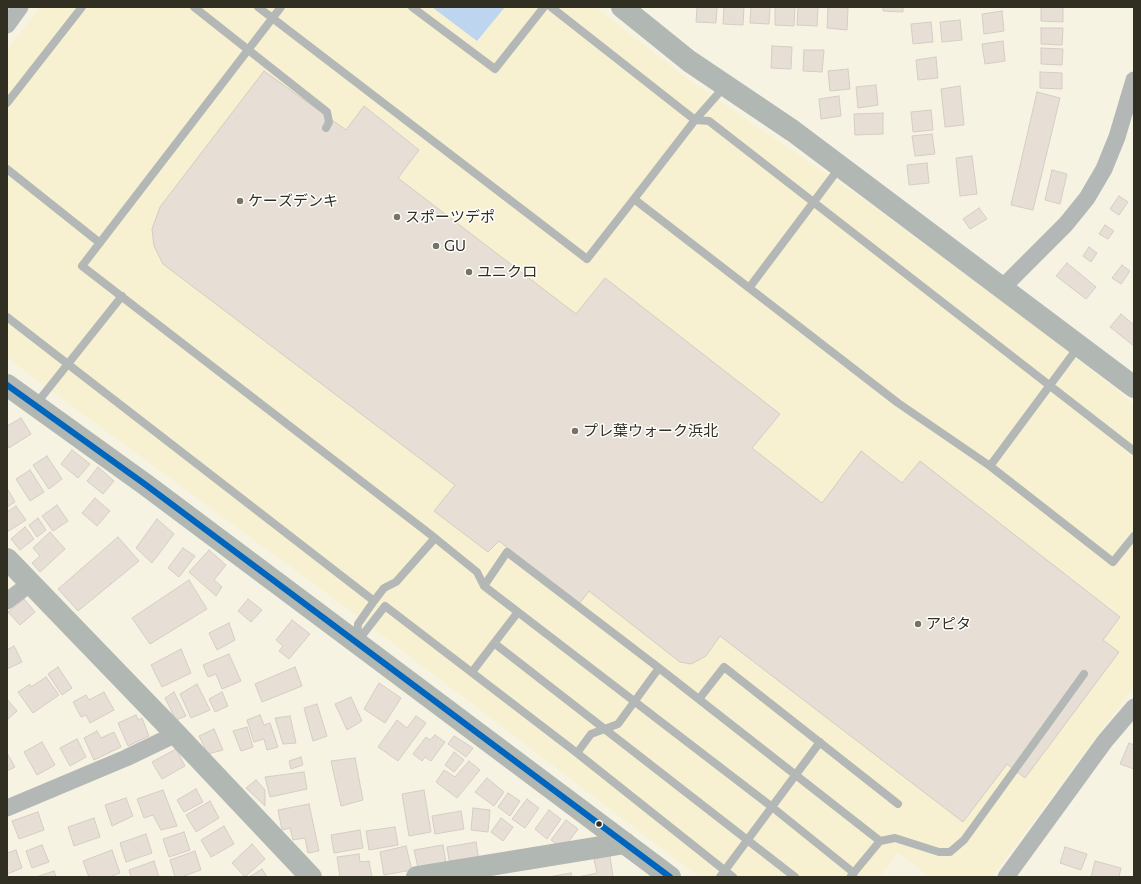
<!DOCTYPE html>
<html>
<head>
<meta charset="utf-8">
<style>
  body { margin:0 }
  #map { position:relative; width:1141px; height:884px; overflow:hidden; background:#f6f3e3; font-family:Commissioner,sans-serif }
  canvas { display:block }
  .frame { position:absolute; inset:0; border:8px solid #312f21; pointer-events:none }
</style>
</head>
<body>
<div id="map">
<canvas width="1141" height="884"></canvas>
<div class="frame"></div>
</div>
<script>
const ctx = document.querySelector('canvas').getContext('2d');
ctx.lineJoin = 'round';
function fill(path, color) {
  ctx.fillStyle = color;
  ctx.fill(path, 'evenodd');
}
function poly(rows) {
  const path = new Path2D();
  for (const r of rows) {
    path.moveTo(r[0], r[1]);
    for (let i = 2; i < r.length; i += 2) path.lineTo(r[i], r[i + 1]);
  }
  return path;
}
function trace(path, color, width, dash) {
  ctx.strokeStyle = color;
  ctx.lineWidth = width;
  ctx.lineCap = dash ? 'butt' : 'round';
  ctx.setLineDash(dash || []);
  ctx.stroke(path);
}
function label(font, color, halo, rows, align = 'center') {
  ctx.font = font + ' Commissioner,"Noto Sans JP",sans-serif';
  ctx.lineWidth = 3;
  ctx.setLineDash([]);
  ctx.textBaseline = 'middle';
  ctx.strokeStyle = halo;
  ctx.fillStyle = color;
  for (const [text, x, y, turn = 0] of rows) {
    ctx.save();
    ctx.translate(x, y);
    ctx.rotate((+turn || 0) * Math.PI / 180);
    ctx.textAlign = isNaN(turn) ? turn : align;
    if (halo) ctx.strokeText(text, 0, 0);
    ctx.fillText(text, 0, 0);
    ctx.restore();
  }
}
const built = poly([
  [40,7,596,7,686,78,866,201,1053,340,1134,404,1134,687,992,877,930,877,898,853,880,877,699,877,341,604,7,358,7,50]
]);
const water = poly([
  [432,7,505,7,477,41]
]);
const building = poly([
  [697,7,717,7,716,23,696,22,697,7],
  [724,7,744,7,743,25,723,24,724,7],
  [751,7,770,7,769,24,750,23,751,7],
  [775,7,795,7,794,26,775,25,775,7],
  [798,7,818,7,817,26,797,25,798,7],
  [828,7,848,8,847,30,827,28,828,7],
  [883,7,903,7,903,12,883,11,883,7],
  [1041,7,1063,7,1063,22,1041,21,1041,7],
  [1002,11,1004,31,984,34,982,14,1002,11],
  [960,20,962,40,942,42,940,22,960,20],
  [931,22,933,42,913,44,911,24,931,22],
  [1041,28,1063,28,1062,45,1041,44,1041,28],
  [1003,41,1005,61,985,64,982,44,1003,41],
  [772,46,792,47,791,69,771,68,772,46],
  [1041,48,1063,49,1062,65,1041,64,1041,48],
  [804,50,824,50,822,72,803,71,804,50],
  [936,57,938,78,918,80,916,60,936,57],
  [848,69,850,89,830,91,828,71,848,69],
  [264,71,346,130,364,106,419,150,398,178,576,314,605,278,780,414,752,448,822,503,861,451,902,483,920,461,1120,617,1103,640,1119,652,1025,778,1007,764,963,822,720,636,706,656,691,664,680,662,589,591,579,604,499,541,488,552,434,511,455,485,163,264,154,246,152,229,160,207,264,71],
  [1040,72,1062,73,1062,89,1040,88,1040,72],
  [876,85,878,105,858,108,856,87,876,85],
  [960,86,964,125,945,127,941,89,960,86],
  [1037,92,1060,98,1033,210,1011,205,1037,92],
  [839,96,841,116,821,119,819,99,839,96],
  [931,110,933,130,913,132,911,112,931,110],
  [883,113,883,134,855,135,854,114,883,113],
  [932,134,935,154,915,156,912,136,932,134],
  [972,156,977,194,960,196,956,158,972,156],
  [927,163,929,183,909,185,907,165,927,163],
  [1052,170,1067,174,1060,204,1045,200,1052,170],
  [1119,196,1128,202,1119,215,1110,209,1119,196],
  [979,208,987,219,970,229,963,219,979,208],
  [1105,225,1114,231,1108,239,1099,234,1105,225],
  [1089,247,1097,253,1091,262,1083,256,1089,247],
  [1067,263,1096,287,1086,299,1056,276,1067,263],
  [1122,265,1130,271,1121,284,1112,278,1122,265],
  [1121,314,1134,325,1134,346,1110,327,1121,314],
  [21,418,31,434,9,448,7,444,7,426,21,418],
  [72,450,90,464,78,478,61,464,72,450],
  [47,456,62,479,49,489,33,465,47,456],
  [98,467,114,481,103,494,87,481,98,467],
  [30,470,44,492,30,501,16,479,30,470],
  [7,488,15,502,7,507,7,488],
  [95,498,110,511,97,526,82,513,95,498],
  [57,505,68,521,53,531,42,516,57,505],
  [16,506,26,520,7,532,7,512,16,506],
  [38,518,46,530,37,537,29,525,38,518],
  [157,519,174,534,152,563,136,548,157,519],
  [25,527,34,539,20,550,11,539,25,527],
  [50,532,65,549,40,572,32,563,40,556,33,548,50,532],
  [118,537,139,561,78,611,58,589,118,537],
  [183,548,195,556,179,577,168,568,183,548],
  [209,550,226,565,214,580,222,587,216,596,189,572,209,550],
  [189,580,207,609,150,644,132,618,189,580],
  [24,599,35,612,20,625,8,612,24,599],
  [248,599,262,610,251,622,238,611,248,599],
  [292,620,310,634,289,659,279,651,283,646,276,640,292,620],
  [229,623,235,640,217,650,209,633,229,623],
  [14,646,22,662,7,669,7,650,14,646],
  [181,649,191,673,162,687,151,665,181,649],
  [229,654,241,681,222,689,216,674,208,677,203,665,229,654],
  [58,667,72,688,62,695,48,674,58,667],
  [295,667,302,686,262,702,255,684,295,667],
  [46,677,59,695,33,713,18,692,30,684,31,687,46,677],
  [379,683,401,698,385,723,364,709,379,683],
  [197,684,210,710,191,718,180,694,197,684],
  [104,692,114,710,90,723,86,715,81,717,73,702,86,695,89,700,104,692],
  [174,692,186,716,176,720,165,698,174,692],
  [222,692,228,706,215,712,209,699,222,692],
  [351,697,362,721,347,730,335,704,351,697],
  [7,699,17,711,7,720,7,699],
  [317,704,327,736,313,741,304,708,317,704],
  [136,715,138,720,142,718,149,736,128,746,118,723,136,715],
  [260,715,264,725,270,723,278,747,267,750,264,739,254,742,247,720,260,715],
  [290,716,296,743,283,744,275,718,290,716],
  [416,716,426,723,398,761,378,747,397,720,407,728,416,716],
  [247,727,253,747,241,751,233,731,247,727],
  [214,729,223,750,208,754,199,736,214,729],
  [97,731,101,738,114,732,121,747,94,760,84,738,97,731],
  [435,735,445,742,431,761,425,757,422,761,413,754,426,737,430,740,435,735],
  [454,736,473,748,466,757,448,744,454,736],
  [77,739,86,757,70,766,60,748,77,739],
  [42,742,55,765,37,775,24,752,42,742],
  [1129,743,1134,745,1134,769,1120,764,1129,743],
  [176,749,185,766,162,779,152,762,176,749],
  [454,752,464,760,454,772,445,765,454,752],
  [7,753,15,767,7,771,7,753],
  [301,757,303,765,291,769,289,761,301,757],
  [355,758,363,800,341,806,331,761,355,758],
  [469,761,480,770,457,798,436,782,444,770,455,777,469,761],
  [304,772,307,789,270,797,265,777,304,772],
  [487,778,504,792,494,806,475,792,487,778],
  [256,780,265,790,265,806,246,788,256,780],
  [196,789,203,802,184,812,177,800,196,789],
  [163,790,177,826,161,830,153,815,144,818,137,799,163,790],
  [424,790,431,832,409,836,402,794,424,790],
  [508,793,520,801,510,816,498,807,508,793],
  [126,798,133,816,112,826,105,805,126,798],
  [527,799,539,808,525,828,512,819,527,799],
  [210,801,219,818,196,832,186,815,210,801],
  [309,804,319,851,308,853,305,838,293,840,290,828,282,830,278,810,309,804],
  [473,808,490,810,488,832,471,830,473,808],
  [549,810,561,819,547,839,535,829,549,810],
  [461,811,464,829,435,834,432,816,461,811],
  [38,812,44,830,19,839,12,821,38,812],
  [94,818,100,837,74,846,68,827,94,818],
  [501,818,513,827,503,841,491,832,501,818],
  [566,820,578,829,563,849,551,840,566,820],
  [224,826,234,844,211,857,201,840,224,826],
  [395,827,398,845,369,850,366,831,395,827],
  [360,830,363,848,334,853,331,835,360,830],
  [184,832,190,850,169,857,163,839,184,832],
  [146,834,152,853,126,862,120,843,146,834],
  [476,842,479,861,450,866,447,847,476,842],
  [252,844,265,859,245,877,232,863,252,844],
  [42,845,49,862,32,868,26,851,42,845],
  [443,845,446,863,418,868,414,850,443,845],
  [406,846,412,870,384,875,380,852,406,846],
  [1065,847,1087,854,1081,870,1060,863,1065,847],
  [16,850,22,868,7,874,7,853,16,850],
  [112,850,120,873,109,877,89,877,83,861,112,850],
  [195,851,201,870,181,877,175,877,170,860,195,851],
  [359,854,360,862,369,861,372,877,340,877,337,857,359,854],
  [610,856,613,877,578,877,597,873,594,859,610,856],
  [154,861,159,877,131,877,129,870,154,861],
  [1095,861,1121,868,1119,877,1091,877,1095,861],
  [262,869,267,877,249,877,262,869],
  [54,871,56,877,36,877,54,871],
  [571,873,572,877,548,877,571,873]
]);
const lane = poly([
  [258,7,587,259,634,199,898,403,990,466,1079,346],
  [412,7,495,69,544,7],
  [551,7,695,120,709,121,1134,451],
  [7,103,82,7],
  [7,169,100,243],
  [634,199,695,120,725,86],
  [749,288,840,167],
  [7,317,374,601,384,588,396,582,435,538,82,266,281,7],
  [36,404,122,296],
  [990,466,1113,562,1134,536],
  [435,538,477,572,484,586,772,807,854,873],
  [357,639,358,624,374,601],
  [357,642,385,606,577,753,591,734,618,724,659,668,507,552,484,586],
  [494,643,795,877],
  [659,668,880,841],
  [472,672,518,612],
  [699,699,724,667,898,804],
  [577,753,733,877],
  [851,876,880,841,895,838,939,852,950,852,964,840,1084,674],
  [720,877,820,742]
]);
const street = poly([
  [7,25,20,7],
  [1002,288,1066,224,1087,198,1104,169,1117,137,1134,80],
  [7,601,31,583],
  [7,808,126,758,176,734],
  [1006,877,1105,741,1134,707]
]);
const secondary = poly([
  [622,7,689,61,793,131,1134,387],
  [7,385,146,485,670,877],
  [7,559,176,734,311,877],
  [417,877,625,843]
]);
const laneBridge = poly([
  [194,7,327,112,329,122,326,128]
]);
const bus1 = poly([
  [7,385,146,485,670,877]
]);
const markers = [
  [240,201,4,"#767465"],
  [397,217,4,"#767465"],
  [436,246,4,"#767465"],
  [469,272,4,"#767465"],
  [575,431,4,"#767465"],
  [918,624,4,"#767465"],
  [599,824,3.5,"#312f21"]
];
const poiNames = [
  ["ケーズデンキ",248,201],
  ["スポーツデポ",405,217],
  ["GU",444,246],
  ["ユニクロ",477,272],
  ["プレ葉ウォーク浜北",583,431],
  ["アピタ",926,624]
];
fill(built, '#f7f1d1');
fill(water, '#bdd5ee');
fill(building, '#e7ded6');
trace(building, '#d5ccc4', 1);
trace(lane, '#b3b8b7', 8);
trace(street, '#b3b8b7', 17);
trace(secondary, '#b1b7b3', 22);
trace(laneBridge, '#b3b8b7', 8);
trace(bus1, '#0065bd', 6);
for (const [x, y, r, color] of markers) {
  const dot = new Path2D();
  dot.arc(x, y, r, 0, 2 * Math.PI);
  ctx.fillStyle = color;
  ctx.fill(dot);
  trace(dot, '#fff', 1.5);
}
label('15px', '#312f21', '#fff', poiNames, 'left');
</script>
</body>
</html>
